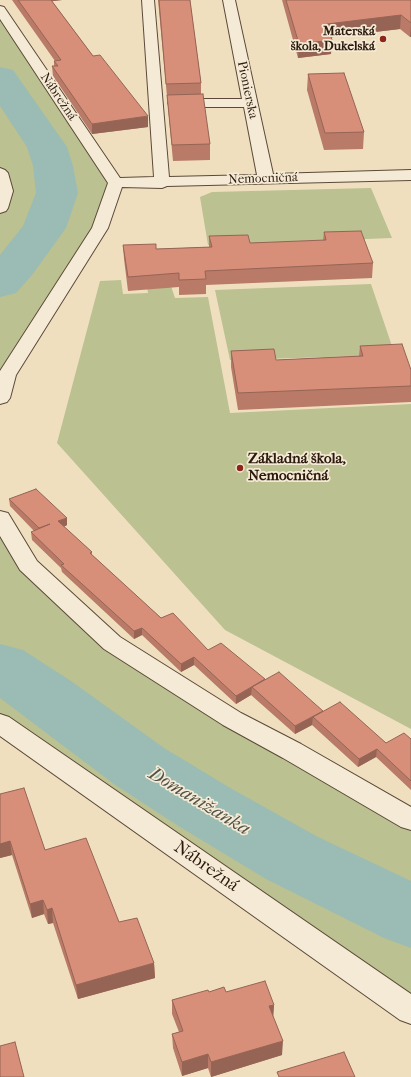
<!DOCTYPE html>
<html>
<head>
<meta charset="utf-8">
<style>
  body { margin:0 }
  canvas { display:block; background:#efdfbf }
</style>
</head>
<body>
<canvas width="411" height="1077"></canvas>
<script>
const ctx = document.querySelector('canvas').getContext('2d');
ctx.lineJoin = 'round';
function fill(path, color) {
  ctx.fillStyle = color;
  ctx.fill(path, 'evenodd');
}
function poly(rows) {
  const path = new Path2D();
  for (const r of rows) {
    path.moveTo(r[0], r[1]);
    for (let i = 2; i < r.length; i += 2) path.lineTo(r[i], r[i + 1]);
  }
  return path;
}
function trace(path, color, width, dash) {
  ctx.strokeStyle = color;
  ctx.lineWidth = width;
  ctx.lineCap = dash ? 'butt' : 'round';
  ctx.setLineDash(dash || []);
  ctx.stroke(path);
}
function label(font, color, halo, rows, align = 'center') {
  ctx.font = font + ' "IM FELL French Canon",serif';
  ctx.lineWidth = 3.5;
  ctx.setLineDash([]);
  ctx.textBaseline = 'middle';
  ctx.strokeStyle = halo;
  ctx.fillStyle = color;
  for (const [text, x, y, turn = 0] of rows) {
    ctx.save();
    ctx.translate(x, y);
    ctx.rotate((+turn || 0) * Math.PI / 180);
    ctx.textAlign = isNaN(turn) ? turn : align;
    if (halo) ctx.strokeText(text, 0, 0);
    ctx.fillText(text, 0, 0);
    ctx.restore();
  }
}
const green = poly([
  [0,10,116,183,100,228,0,398],
  [371,188,392,238,208,245,200,197,212,192],
  [121,280,123,294,148,293,147,287,171,286,175,298,208,297,230,413,411,404,411,729,225,630,57,443,100,281],
  [371,284,395,355,230,360,215,290],
  [0,518,28,565,112,643,411,820,411,1011,0,723]
]);
const river = poly([
  [0,67,13,70,67,147,73,166,78,193,66,228,32,275,16,293,0,297,0,255,23,226,36,193,33,166,27,147,0,106,0,67],
  [0,644,23,650,71,681,164,748,232,789,318,837,411,881,411,948,384,938,266,879,180,827,114,784,0,698,0,644]
]);
const minor = poly([
  [142,0,154,0,169,177,257,175,244,107,175,107,170,106,168,103,170,100,175,99,242,99,223,0,235,0,273,174,411,170,411,180,167,186,162,188,122,187,108,228,16,375,10,398,7,402,0,404,0,371,92,228,108,183,0,19,0,6,4,7,120,178,154,177,142,0],
  [0,168,5,170,8,173,13,191,8,208,6,211,0,213,0,168],
  [0,511,8,513,37,561,120,637,241,713,301,744,411,807,411,830,401,827,283,758,223,725,104,649,20,570,0,536,0,511],
  [0,714,9,717,411,994,411,1024,400,1020,0,736,0,714]
]);
const wall = poly([
  [12,0,62,0,52,1,93,56,148,127,92,134,53,76,52,66,54,66,54,61,55,61],
  [158,0,190,0,201,83,201,94,210,144,210,160,173,161],
  [282,0,411,0,411,37,410,37,400,29,331,37,331,54,298,58],
  [308,74,364,132,363,149,324,150,307,90],
  [324,232,373,263,372,278,206,285,206,294,179,295,179,287,128,291,124,259,123,245,156,249,209,247,209,236,250,243,323,241],
  [360,346,411,370,411,402,238,410,231,367,231,351,276,360,359,356],
  [9,499,67,518,67,525,64,527,92,552,92,555,161,618,208,650,323,711,386,743,411,739,411,790,376,757,358,767,312,725,295,734,251,695,236,704,194,665,181,672,142,635,134,639,62,572,61,568,32,540,31,532,34,531,10,506],
  [0,794,45,850,119,922,154,963,155,978,78,999,53,923,48,924,44,914,32,918,12,855,0,858],
  [209,992,226,992,274,1005,273,1017,282,1055,211,1077,208,1068,182,1076,173,1048,172,1034,179,1032,172,1014,172,1000]
]);
const shadedWall = poly([
  [46,0,62,0,46,2],
  [401,15,400,29,326,38,327,24],
  [411,23,411,37,410,37],
  [332,40,331,54,298,58,299,44],
  [148,116,148,127,92,134,92,124],
  [67,518,67,525,59,529,58,521],
  [142,628,142,635,134,639,134,631],
  [194,657,194,665,181,672,181,664],
  [252,687,251,695,236,704,236,696],
  [323,711,313,717,312,725,295,734,295,726],
  [377,749,376,757,358,767,359,759],
  [10,841,12,855,0,858,0,844],
  [43,900,44,914,32,918,30,904],
  [52,908,53,923,48,924,47,910],
  [154,963,155,978,78,999,76,985],
  [274,1005,273,1019,269,1006],
  [283,1041,282,1055,211,1077,211,1062],
  [208,1054,208,1068,182,1076,182,1062]
]);
const building = poly([
  [18,0,51,0,93,56,100,55,148,116,92,124,52,66,58,66,54,61,61,60,18,0],
  [159,0,190,0,201,83,166,84,159,0],
  [286,0,411,0,411,23,401,15,327,24,332,40,299,44,286,0],
  [344,73,364,132,325,133,308,74,344,73],
  [203,94,210,144,172,145,167,95,203,94],
  [361,231,373,263,205,271,206,279,179,280,179,273,128,277,123,245,156,244,156,249,212,247,209,236,248,235,250,243,326,240,324,232,361,231],
  [402,344,411,370,411,386,238,393,231,351,274,349,276,360,363,356,360,346,402,344],
  [36,489,67,518,58,521,92,552,90,553,161,618,173,613,208,650,221,643,265,679,236,696,194,657,181,664,142,628,134,631,61,565,64,564,31,532,50,524,39,528,9,499,36,489],
  [279,672,323,711,295,726,252,687,279,672],
  [340,702,386,743,404,733,411,739,411,781,377,749,359,759,313,717,340,702],
  [24,788,45,850,86,838,119,922,137,918,154,963,76,985,52,908,47,910,43,900,30,904,10,841,0,844,0,794,24,788],
  [265,981,274,1005,269,1006,283,1041,211,1062,208,1054,182,1062,172,1034,183,1031,172,1000,208,990,209,992,224,987,226,992,265,981],
  [15,1042,24,1077,0,1077,0,1046,15,1042],
  [344,1052,355,1077,279,1077,277,1072,344,1052]
]);
const markers = [
  [383,39,4,"#8f2418"],
  [240,468,4,"#8f2418"]
];
const farPoinames = [
  ["Materská",375,32],
  ["škola, Dukelská",375,47]
];
const farStreetnames = [
  ["Pionierska",247,90,78],
  ["Nábrežná",58,97,56],
  ["Nemocničná",263,179,-2]
];
const poiNames = [
  ["Základná škola,",248,459],
  ["Nemocničná",248,476]
];
const nearStreetnames = [
  ["Nábrežná",206,867,35]
];
const nearWaternames = [
  ["Domanižanka",199,802,31]
];
fill(green, '#bbc190');
fill(river, '#9abcb4');
trace(minor, '#5b4a39', 2);
fill(minor, '#f5ead5');
fill(wall, '#b97b68');
fill(shadedWall, '#966455');
fill(building, '#d78f79');
trace(building, '#966455', 1);
for (const [x, y, r, color] of markers) {
  const dot = new Path2D();
  dot.arc(x, y, r, 0, 2 * Math.PI);
  ctx.fillStyle = color;
  ctx.fill(dot);
  trace(dot, '#f5ead5', 1.5);
}
label('bold 13px', '#2a190c', '#f5ead5', farPoinames, 'right');
label('13px', '#2a190c', '#f5ead5', farStreetnames);
label('bold 15px', '#2a190c', '#f5ead5', poiNames, 'left');
label('18px', '#2a190c', '#f5ead5', nearStreetnames);
label('italic 19px', '#515247', '#f5ead5', nearWaternames);
</script>
</body>
</html>
